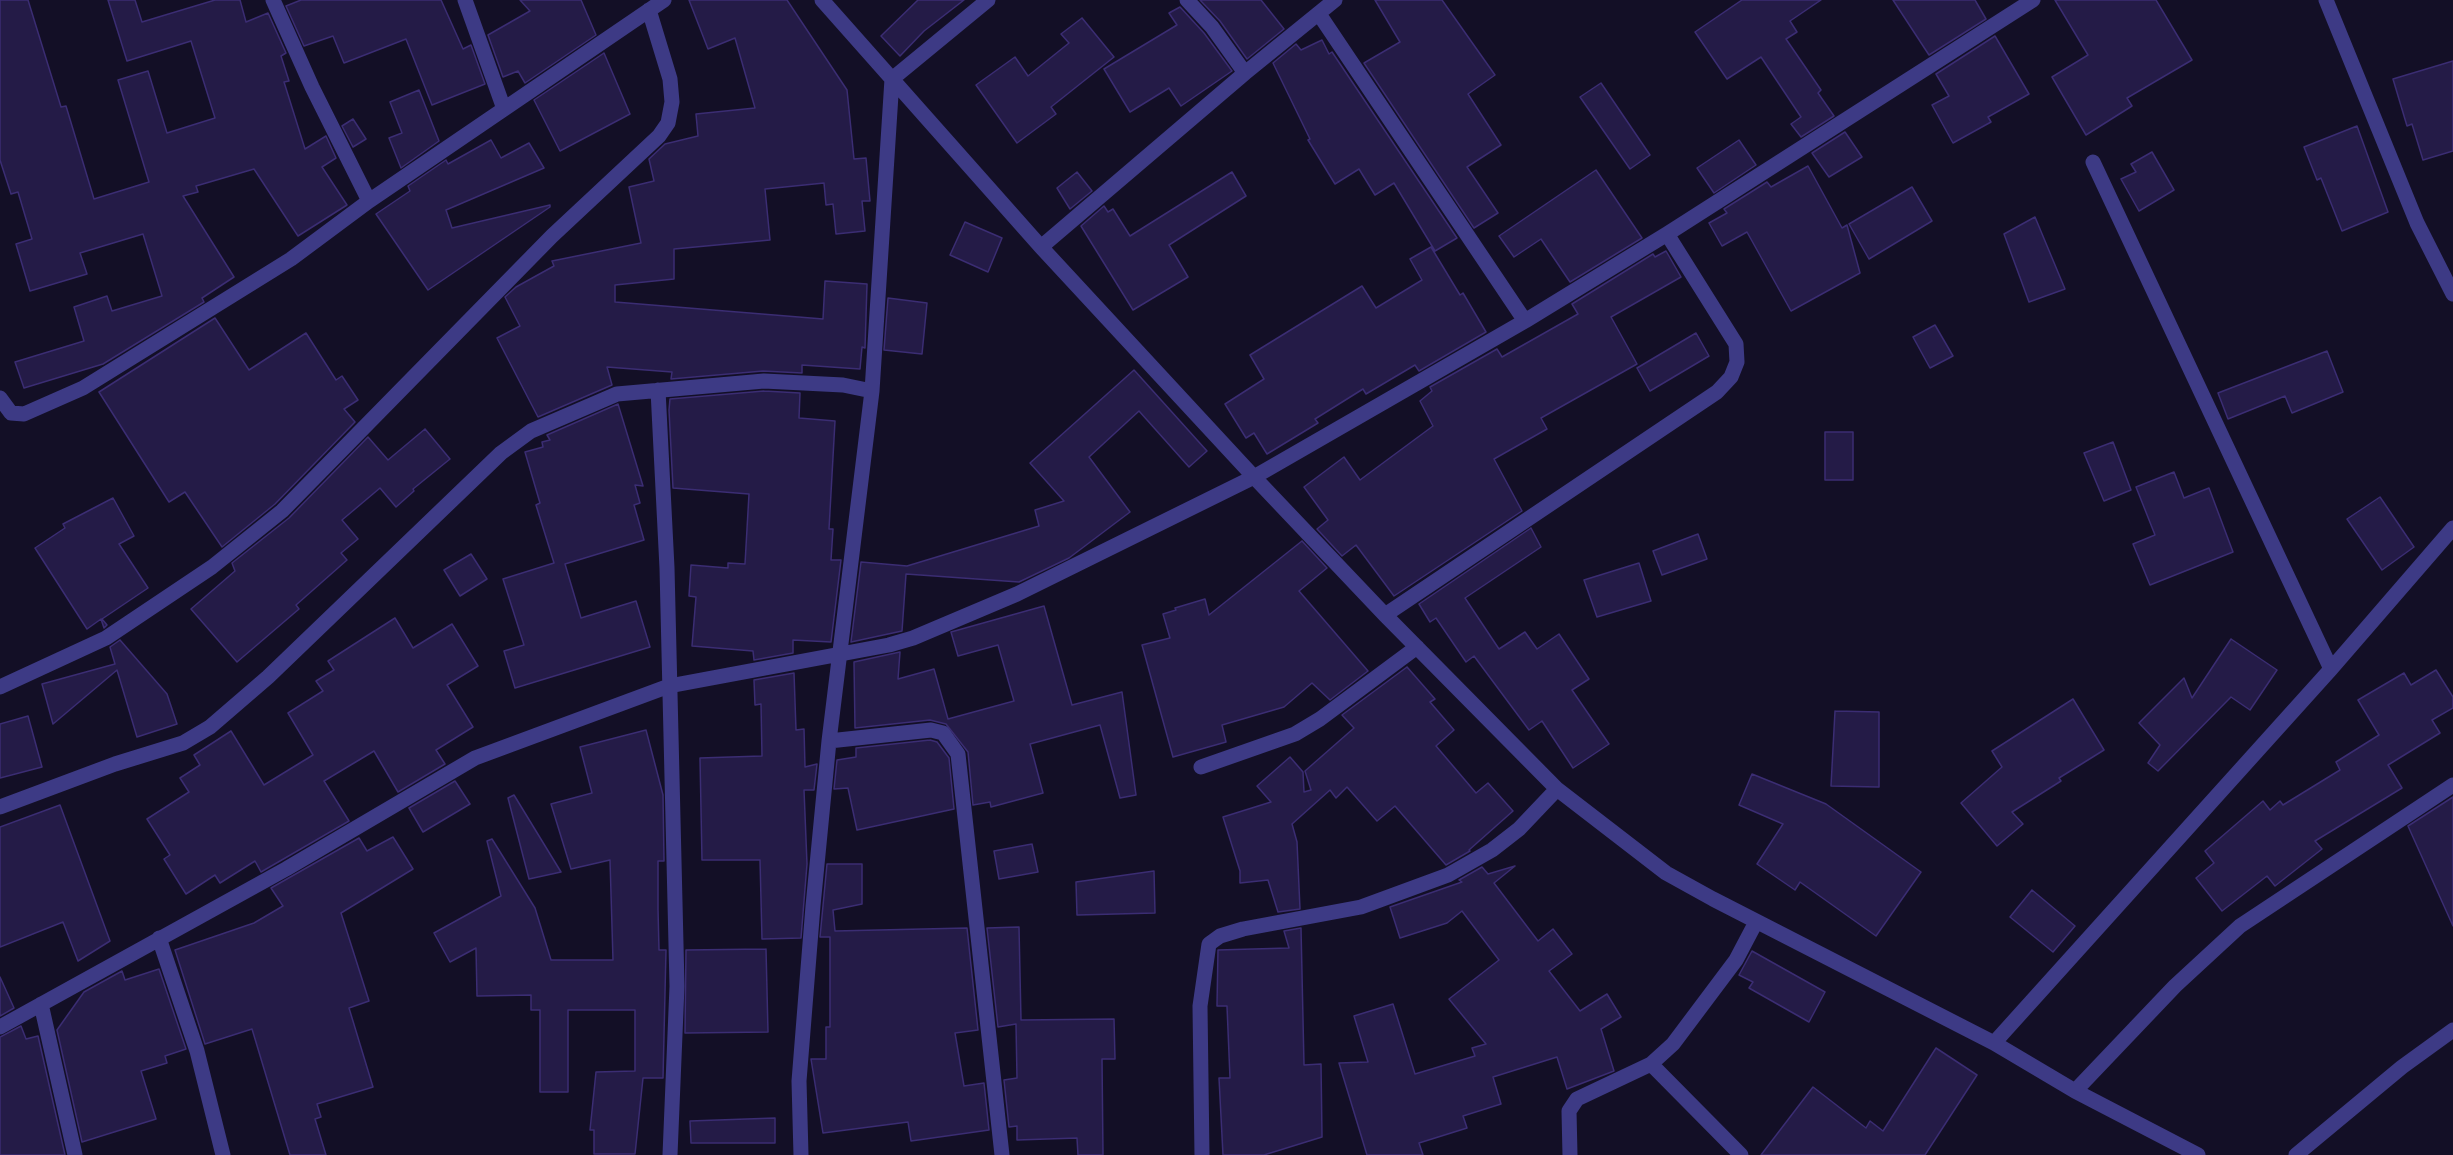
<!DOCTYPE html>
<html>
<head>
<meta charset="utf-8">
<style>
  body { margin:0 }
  canvas { display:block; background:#130f26 }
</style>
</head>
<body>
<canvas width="2453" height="1155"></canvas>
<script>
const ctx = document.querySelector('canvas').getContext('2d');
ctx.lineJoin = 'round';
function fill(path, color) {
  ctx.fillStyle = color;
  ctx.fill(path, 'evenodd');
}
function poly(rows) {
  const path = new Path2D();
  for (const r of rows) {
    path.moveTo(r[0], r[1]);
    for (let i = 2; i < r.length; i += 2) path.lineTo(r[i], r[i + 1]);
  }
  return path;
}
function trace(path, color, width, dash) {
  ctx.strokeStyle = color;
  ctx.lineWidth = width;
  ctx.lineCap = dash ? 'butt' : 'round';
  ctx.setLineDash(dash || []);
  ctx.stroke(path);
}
const building = poly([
  [0,0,28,0,61,107,66,106,94,199,149,182,118,80,148,71,167,133,215,118,191,41,127,61,108,0,135,0,142,22,215,0,240,0,246,22,268,13,286,53,281,56,289,81,284,82,305,149,326,136,336,158,322,167,347,205,298,236,254,169,196,186,198,192,183,196,234,277,202,298,204,302,103,364,24,388,15,362,84,341,74,307,107,296,112,311,162,296,143,234,80,253,87,274,30,291,16,244,32,239,18,192,11,194,0,160,0,0],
  [301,0,441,0,463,49,471,45,485,84,432,105,406,39,344,63,333,36,304,46,286,6,301,0],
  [520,0,581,0,596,35,525,83,518,71,503,77,488,35,530,11,520,0],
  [689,0,787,0,847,90,854,159,866,158,870,201,862,201,865,231,836,234,833,204,826,205,824,183,765,189,770,240,674,249,674,279,615,285,615,302,823,319,825,281,867,284,865,348,862,347,860,369,802,365,802,373,763,371,671,379,672,372,607,367,612,385,538,417,497,338,520,326,505,297,516,287,554,266,552,261,641,243,629,187,654,181,649,159,665,144,698,136,696,114,755,108,735,38,708,49,689,0],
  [918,0,964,0,924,31,900,56,881,36,918,0],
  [1200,0,1261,0,1284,29,1247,59,1220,21,1200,0],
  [1375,0,1442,0,1495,75,1468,94,1501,145,1467,167,1498,213,1474,228,1364,63,1400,42,1375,0],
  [1742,0,1821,0,1790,21,1797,32,1786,39,1821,90,1818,93,1834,116,1801,137,1791,124,1801,117,1761,57,1727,79,1695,32,1742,0],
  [1893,0,1975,0,1986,19,1929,55,1893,0],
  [2055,0,2156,0,2192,60,2127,98,2132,106,2086,135,2052,77,2088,55,2055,0],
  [1180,7,1204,33,1232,71,1181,106,1169,88,1130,112,1104,69,1177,25,1169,13,1180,7],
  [1082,18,1114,57,1051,107,1056,114,1017,143,976,85,1015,57,1028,76,1069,43,1061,34,1082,18],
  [1995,36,2029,94,1988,117,1991,122,1953,143,1932,105,1949,96,1936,74,1995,36],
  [1322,40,1329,54,1332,52,1457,238,1435,251,1394,183,1375,195,1359,169,1335,184,1308,140,1310,139,1273,63,1296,44,1301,50,1322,40],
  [604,53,630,114,560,151,534,100,604,53],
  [2453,61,2453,151,2423,160,2412,124,2407,126,2393,79,2453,61],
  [1601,83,1650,155,1630,169,1580,97,1601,83],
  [419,90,439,141,401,168,389,138,402,133,390,102,419,90],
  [353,119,366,139,353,147,342,126,353,119],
  [2357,126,2388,212,2342,231,2321,178,2317,180,2304,147,2357,126],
  [1845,132,1862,157,1829,177,1812,153,1845,132],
  [491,140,501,158,529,143,544,168,446,210,452,228,550,205,550,207,428,290,376,214,410,191,408,186,446,160,448,164,491,140],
  [1739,140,1756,165,1714,193,1697,168,1739,140],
  [2152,152,2174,190,2139,211,2121,179,2136,172,2131,164,2152,152],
  [1808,166,1842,228,1847,225,1860,273,1791,311,1747,232,1722,246,1709,223,1727,213,1724,209,1767,182,1771,187,1808,166],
  [1596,170,1642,238,1570,282,1541,239,1514,257,1499,236,1596,170],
  [1077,172,1092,191,1070,209,1057,188,1077,172],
  [1232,172,1246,196,1169,245,1188,277,1133,310,1081,226,1104,206,1108,212,1113,209,1130,236,1232,172],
  [1912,187,1932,221,1869,259,1849,224,1912,187],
  [2035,217,2065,289,2029,302,2004,234,2035,217],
  [965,222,1002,238,988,272,950,255,965,222],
  [1431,247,1460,295,1463,293,1486,332,1419,371,1415,365,1366,394,1363,389,1315,419,1318,423,1267,454,1254,433,1246,438,1225,404,1264,379,1250,355,1362,286,1376,308,1422,280,1410,259,1431,247],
  [1666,251,1681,277,1611,317,1637,364,1541,418,1547,429,1494,459,1522,511,1394,596,1356,545,1342,556,1317,529,1328,520,1304,487,1344,457,1360,480,1433,426,1420,401,1432,391,1430,387,1497,349,1502,357,1578,314,1572,304,1653,254,1655,257,1666,251],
  [888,298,927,303,922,354,884,350,888,298],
  [215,318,249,370,306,333,336,380,342,376,358,400,344,409,355,422,275,504,222,547,185,492,169,502,99,392,215,318],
  [1935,325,1953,356,1930,368,1913,337,1935,325],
  [1696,333,1709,356,1650,391,1637,368,1696,333],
  [2327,351,2343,392,2292,413,2285,396,2228,419,2218,393,2327,351],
  [1134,370,1207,451,1189,467,1139,411,1089,457,1130,512,1069,558,1019,582,906,574,902,631,851,642,861,562,907,566,1039,526,1035,510,1064,501,1030,463,1134,370],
  [764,391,800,393,799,418,835,421,829,529,833,529,831,560,841,560,831,642,793,640,793,653,754,660,753,651,692,646,696,597,689,596,691,565,728,568,728,563,745,564,749,494,673,488,669,410,670,399,764,391],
  [618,404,643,486,635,485,640,503,634,505,644,540,565,564,581,618,636,601,650,647,515,688,504,651,524,645,503,579,554,563,536,505,540,503,525,452,543,447,542,442,550,440,547,435,618,404],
  [425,429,450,459,413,489,414,491,396,507,380,488,342,520,358,539,341,553,347,560,296,605,299,609,237,662,191,609,235,571,232,563,289,518,368,437,388,460,425,429],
  [1825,432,1853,432,1853,480,1825,480,1825,432],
  [2113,442,2131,490,2104,501,2084,453,2113,442],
  [2174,472,2184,498,2209,488,2233,552,2150,585,2133,544,2155,535,2136,487,2174,472],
  [2380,497,2414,547,2382,570,2347,519,2380,497],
  [113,498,134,536,119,544,148,588,102,619,107,625,104,628,101,619,87,629,35,548,65,528,63,524,113,498],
  [1531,528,1541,547,1465,598,1499,649,1525,632,1537,649,1559,634,1589,679,1572,690,1609,744,1573,768,1542,721,1529,730,1474,656,1466,662,1436,618,1430,622,1419,604,1531,528],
  [1698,534,1707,559,1662,575,1653,551,1698,534],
  [1302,541,1327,568,1299,591,1368,671,1330,700,1312,683,1284,707,1222,725,1226,742,1173,757,1142,645,1170,638,1163,614,1176,610,1175,608,1205,599,1209,615,1302,541],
  [471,554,487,579,460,596,444,570,471,554],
  [1639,563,1651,601,1597,617,1584,580,1639,563],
  [1044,606,1072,705,1122,692,1136,795,1120,798,1100,725,1030,744,1043,793,991,807,990,802,973,805,968,752,946,724,930,720,855,728,854,662,900,652,898,679,934,669,948,719,1014,701,998,645,958,656,951,632,1044,606],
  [395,618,413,648,452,624,478,666,447,685,473,727,436,750,445,764,398,792,374,751,324,781,349,821,261,872,255,861,220,883,215,875,186,894,164,859,170,855,147,819,189,792,180,778,200,765,194,755,231,731,264,785,313,755,288,713,323,691,316,681,334,670,328,661,395,618],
  [2231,639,2277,670,2250,710,2231,697,2158,771,2148,763,2160,745,2139,723,2184,678,2192,698,2231,639],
  [120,640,167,694,177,724,137,737,117,670,53,724,42,684,115,664,110,647,120,640],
  [1407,667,1435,699,1430,702,1454,730,1436,746,1476,793,1488,783,1513,811,1469,850,1470,851,1446,865,1395,806,1377,821,1347,787,1336,798,1330,790,1292,824,1297,842,1300,909,1278,912,1268,880,1240,883,1240,871,1223,817,1271,802,1257,786,1290,757,1303,772,1304,792,1311,790,1305,771,1354,728,1342,715,1407,667],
  [2436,670,2453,697,2453,708,2432,720,2440,733,2388,765,2402,788,2315,841,2322,849,2275,886,2267,876,2222,911,2196,878,2214,863,2205,851,2263,801,2270,810,2280,801,2283,805,2340,770,2336,762,2379,735,2358,700,2404,673,2411,685,2436,670],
  [794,673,796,730,804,729,805,767,817,764,814,790,804,790,807,864,801,938,762,939,760,860,702,860,700,758,762,756,761,704,755,705,754,680,794,673],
  [2073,699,2104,750,2059,778,2061,781,2012,812,2023,824,1997,846,1961,803,2002,767,1992,751,2073,699],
  [1835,711,1879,712,1879,787,1831,786,1835,711],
  [28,716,42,767,0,778,0,724,28,716],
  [646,730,663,795,664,861,658,861,658,909,659,950,666,950,663,1078,643,1078,635,1154,594,1154,594,1130,590,1130,596,1072,635,1071,635,1010,568,1010,568,1092,540,1092,540,1010,531,1010,531,995,477,996,476,948,450,962,434,933,501,896,487,841,492,839,535,908,551,960,613,960,610,860,571,869,551,804,592,793,580,747,646,730],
  [930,740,937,742,949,758,954,809,857,830,848,788,834,789,837,760,856,757,856,748,930,740],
  [1752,774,1826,804,1921,872,1876,936,1800,882,1795,890,1757,864,1783,824,1739,805,1752,774],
  [455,781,470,804,423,832,409,808,455,781],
  [514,795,561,872,529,879,508,798,514,795],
  [2453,797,2453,926,2408,826,2453,797],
  [60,805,110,941,78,961,63,922,0,947,0,827,60,805],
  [393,837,413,869,341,913,369,1001,349,1008,373,1087,317,1104,321,1117,315,1119,326,1155,290,1155,252,1029,205,1044,175,950,254,923,283,906,271,888,359,838,367,851,393,837],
  [1032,844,1038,872,999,879,994,851,1032,844],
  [827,864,862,864,862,904,833,910,835,931,967,928,978,1030,955,1033,964,1086,984,1083,989,1130,911,1141,908,1122,823,1133,811,1059,826,1059,826,1027,830,1027,830,937,820,937,827,864],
  [1515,866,1494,883,1538,941,1553,929,1572,954,1549,971,1580,1011,1607,994,1621,1017,1601,1029,1614,1071,1567,1089,1557,1057,1493,1077,1501,1104,1463,1116,1467,1128,1419,1143,1423,1155,1367,1155,1339,1063,1368,1062,1354,1016,1393,1004,1415,1074,1475,1056,1472,1048,1486,1044,1449,999,1499,960,1462,911,1447,923,1400,938,1390,907,1462,882,1459,880,1482,867,1488,874,1515,866],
  [1154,871,1155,913,1077,915,1076,882,1154,871],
  [2032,890,2075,926,2053,952,2010,917,2032,890],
  [1019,927,1021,1020,1114,1019,1115,1059,1102,1059,1103,1155,1078,1155,1077,1138,1017,1140,1017,1126,1009,1127,1004,1080,1017,1078,1016,1024,998,1027,987,928,1019,927],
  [1301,928,1304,1065,1321,1064,1322,1137,1264,1155,1223,1155,1219,1078,1230,1078,1227,1006,1217,1006,1218,950,1289,948,1284,931,1301,928],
  [766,949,768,1032,685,1033,686,950,766,949],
  [1752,951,1825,992,1809,1022,1749,988,1753,982,1739,975,1752,951],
  [159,969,186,1049,165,1056,167,1063,141,1071,156,1119,82,1142,57,1030,84,992,122,971,125,980,159,969],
  [0,977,14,1008,0,1016,0,977],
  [21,1026,26,1039,38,1036,65,1155,0,1155,0,1037,21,1026],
  [1936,1048,1977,1075,1925,1155,1761,1155,1813,1087,1866,1128,1870,1121,1883,1131,1936,1048],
  [775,1118,775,1143,691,1143,690,1121,775,1118]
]);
const minor = poly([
  [273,0,312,87,369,201],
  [465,0,504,109],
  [822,0,1041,247,1254,477,1385,615,1557,789,1666,873,1713,899,1994,1043,2075,1091,2198,1155],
  [1187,0,1212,27,1245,73],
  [2326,0,2417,223,2453,294],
  [1319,14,1525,321],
  [2093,162,2331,669],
  [1041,247,1245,73,1335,0],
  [658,390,667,568,677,986,670,1155],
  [0,398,11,413,24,414,83,388,291,259,369,201,664,0],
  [1385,615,1717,392,1731,377,1737,362,1736,344,1667,234],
  [0,687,106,638,212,567,282,511,552,236,659,136,668,123,672,102,670,79,649,10],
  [829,741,931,730,943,733,958,754,1002,1155],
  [1201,767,1295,734,1320,719,1417,647],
  [0,807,115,764,183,743,210,727,268,677,501,453,531,431,617,394,764,381,843,385,872,391],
  [159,938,197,1051,223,1155],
  [41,1004,75,1155],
  [0,1027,286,869,475,758,669,686,889,645,913,638,1017,594,1254,477,1525,321,1667,234,2033,0],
  [1994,1043,2331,669,2453,528],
  [1651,1064,1741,1155],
  [2075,1091,2175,986,2240,926,2453,785],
  [801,1155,799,1081,813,906,829,741,872,391,892,79,988,0],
  [1202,1155,1200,1006,1209,944,1220,936,1243,929,1361,907,1448,875,1492,850,1519,829,1557,789],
  [1570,1155,1569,1111,1577,1099,1651,1064,1673,1044,1736,960,1756,922],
  [2296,1155,2402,1067,2453,1030]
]);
fill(building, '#241b47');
trace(building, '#3b2d73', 1.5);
trace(minor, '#3d3a85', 15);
</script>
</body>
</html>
